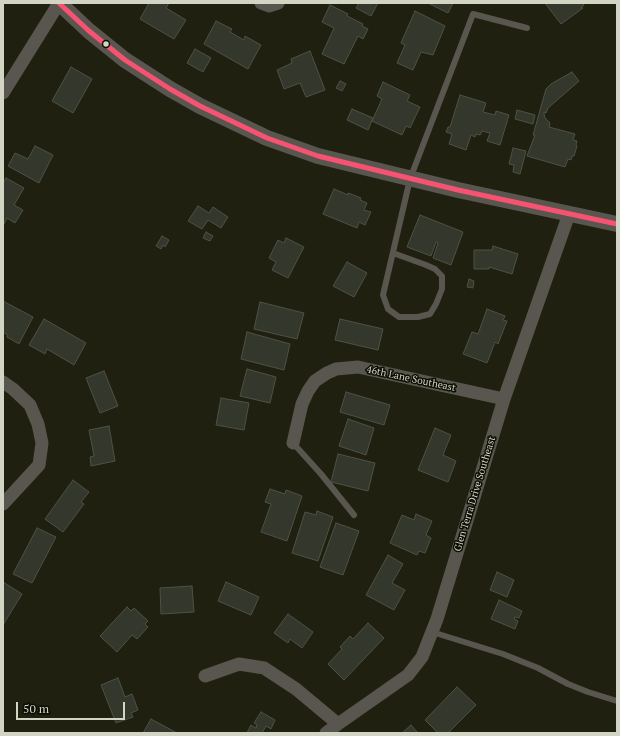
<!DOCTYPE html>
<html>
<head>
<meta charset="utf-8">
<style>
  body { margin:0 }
  #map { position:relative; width:620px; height:736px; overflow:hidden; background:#1f200f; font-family:"PT Serif",serif }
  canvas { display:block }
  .frame { position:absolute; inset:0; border:4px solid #d3d5c4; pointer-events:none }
  .scale { position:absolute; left:16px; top:702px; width:109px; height:18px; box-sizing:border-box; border:2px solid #d3d5c4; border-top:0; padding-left:5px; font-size:12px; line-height:14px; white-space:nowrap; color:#d3d5c4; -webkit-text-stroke:3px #0d0e04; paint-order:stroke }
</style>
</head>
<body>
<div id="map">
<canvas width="620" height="736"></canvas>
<div class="frame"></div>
<div class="scale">50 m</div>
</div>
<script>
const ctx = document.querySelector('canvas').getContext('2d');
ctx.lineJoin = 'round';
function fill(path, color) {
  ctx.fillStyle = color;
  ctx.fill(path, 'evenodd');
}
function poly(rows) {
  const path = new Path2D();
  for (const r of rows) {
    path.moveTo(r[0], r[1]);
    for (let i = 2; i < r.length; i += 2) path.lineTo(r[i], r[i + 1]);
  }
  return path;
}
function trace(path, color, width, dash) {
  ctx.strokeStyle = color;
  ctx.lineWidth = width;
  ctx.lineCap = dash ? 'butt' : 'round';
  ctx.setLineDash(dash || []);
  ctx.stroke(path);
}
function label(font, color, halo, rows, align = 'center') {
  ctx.font = font + ' "PT Serif",serif';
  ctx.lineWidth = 3;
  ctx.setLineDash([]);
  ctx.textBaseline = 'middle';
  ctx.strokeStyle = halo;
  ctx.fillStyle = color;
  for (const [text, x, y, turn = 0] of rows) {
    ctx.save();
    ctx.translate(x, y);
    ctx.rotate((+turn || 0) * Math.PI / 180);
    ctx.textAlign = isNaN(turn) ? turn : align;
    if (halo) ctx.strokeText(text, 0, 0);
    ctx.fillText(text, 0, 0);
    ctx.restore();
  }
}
const building = poly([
  [149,3,169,3,166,8,186,20,174,39,140,19,149,3],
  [359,3,378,3,371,16,356,8,359,3],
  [428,3,453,3,448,13,428,3],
  [545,3,583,3,584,5,581,7,583,8,561,24,545,3],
  [330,5,348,14,347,16,363,24,362,26,368,29,363,39,358,36,344,64,322,54,334,28,322,22,330,5],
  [415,11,445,26,433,55,421,52,413,70,397,63,405,45,401,43,415,11],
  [216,21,232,29,230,32,244,40,245,36,261,45,248,69,204,44,216,21],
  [195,49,211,58,203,72,187,63,195,49],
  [310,51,325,90,306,97,300,83,284,89,277,70,292,63,291,59,310,51],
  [71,67,92,79,73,113,52,101,71,67],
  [572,72,579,81,548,108,546,113,544,112,544,114,545,118,550,123,549,127,575,134,573,140,577,141,576,145,577,146,574,156,572,156,571,160,568,159,565,167,527,156,535,135,533,135,546,89,551,84,572,72],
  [340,81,346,84,342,91,336,88,340,81],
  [383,82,410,95,407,101,420,107,410,128,406,126,402,135,372,121,382,99,377,96,383,82],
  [460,95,486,103,483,112,495,115,496,111,509,115,500,145,487,141,490,133,482,131,480,135,476,134,475,137,471,135,466,150,449,144,452,134,446,132,448,127,450,127,460,95],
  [352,109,373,118,368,130,347,120,352,109],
  [517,110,535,115,533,124,515,119,517,110],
  [35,146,53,155,39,183,8,166,15,153,28,159,35,146],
  [513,148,526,151,520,174,513,172,514,165,509,164,513,148],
  [6,178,24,188,14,205,23,210,15,223,7,218,3,226,3,183,6,178],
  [334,189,348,195,348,193,361,198,360,200,367,203,364,210,371,212,365,225,359,222,357,228,323,214,334,189],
  [198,206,209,213,213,207,228,217,221,228,208,220,202,229,188,221,198,206],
  [420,215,463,232,451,265,433,258,438,243,436,242,431,256,407,247,420,215],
  [206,232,213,236,210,241,203,238,206,232],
  [162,236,169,240,165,247,163,245,161,249,156,246,162,236],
  [286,238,304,247,288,278,272,270,276,262,269,258,278,240,284,243,286,238],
  [493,246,518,254,512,274,489,267,489,269,474,269,474,250,492,250,493,246],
  [347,262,367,273,354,297,333,286,347,262],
  [469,279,474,281,473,288,467,287,469,279],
  [3,301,33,317,19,344,7,337,8,335,3,332,3,301],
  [260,302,304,313,297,339,254,329,260,302],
  [487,309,505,316,503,320,507,321,498,344,495,342,487,363,463,354,472,332,478,334,487,309],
  [44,319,86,343,74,365,47,349,45,354,29,345,44,319],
  [340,319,383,329,378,350,335,340,340,319],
  [247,332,290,344,284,370,241,359,247,332],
  [247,369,276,377,270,403,240,396,247,369],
  [104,371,118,406,100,413,86,378,104,371],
  [346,392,390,405,384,425,340,412,346,392],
  [221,398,249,403,244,430,216,425,221,398],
  [348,419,374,428,366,455,339,446,348,419],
  [109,426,115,461,91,466,90,457,94,456,89,430,109,426],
  [435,428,451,435,443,455,456,461,448,482,418,470,435,428],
  [338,454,375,463,368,491,331,482,338,454],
  [73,480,89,492,81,502,84,504,63,532,45,519,73,480],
  [270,489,285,494,286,490,302,496,287,541,261,532,271,504,265,502,270,489],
  [317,511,333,517,318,561,292,553,305,512,316,515,317,511],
  [416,514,432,521,426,535,431,538,425,553,419,551,417,555,390,543,402,515,414,520,416,514],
  [336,523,359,531,343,575,320,567,336,523],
  [37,528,56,537,32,583,13,574,37,528],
  [388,555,403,564,392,583,405,590,394,610,366,595,388,555],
  [497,572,514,580,507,597,490,590,497,572],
  [3,582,22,594,3,625,3,582],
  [226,582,259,597,251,615,218,601,226,582],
  [192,586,194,612,161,614,160,588,192,586],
  [499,600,522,611,519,618,515,617,514,619,518,621,515,629,491,619,499,600],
  [127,607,131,611,134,608,148,621,145,624,148,627,137,639,132,635,117,652,100,636,127,607],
  [288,614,313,632,302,648,290,639,288,643,274,633,288,614],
  [368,623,384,638,344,680,328,664,342,649,340,647,350,636,353,639,368,623],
  [118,678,125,697,132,694,138,710,131,713,133,717,116,723,101,685,118,678],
  [457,687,476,705,448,733,438,733,425,720,457,687],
  [261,712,275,720,271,729,266,726,262,733,247,733,251,725,256,728,257,725,254,723,261,712],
  [151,719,177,733,143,733,151,719],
  [411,725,418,733,402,733,411,725]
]);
const service = poly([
  [393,253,426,265,435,269,442,276,442,289,436,304,430,314,418,317,399,317,388,309,383,295,410,179,473,14,527,28],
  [293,443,321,474,354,515],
  [432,632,503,654,538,668,568,684,588,692,617,701]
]);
const minor = poly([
  [261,3,269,6,278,3],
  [3,93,59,3],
  [3,382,13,389,30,405,38,424,42,443,39,465,3,504],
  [293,443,302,404,308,391,315,381,327,373,336,369,358,367,504,399],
  [205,676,239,664,264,668,296,689,338,724],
  [326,733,338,724,408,675,422,657,437,619,504,399,569,214]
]);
const tertiary = poly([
  [59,3,89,31,125,60,170,89,200,106,267,138,318,156,458,190,617,224]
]);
const bus1 = poly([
  [59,3,89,31,125,60,170,89,200,106,267,138,318,156,458,190,617,224]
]);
const markers = [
  [106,44,3.5,"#d3d5c4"]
];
const streetNames = [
  ["46th Lane Southeast",411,379,12],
  ["Glen Terra Drive Southeast",475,494,-73]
];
fill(building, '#34382c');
trace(building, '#4e5245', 1);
trace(service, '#58564e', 6);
trace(minor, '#58564e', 13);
trace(tertiary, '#58564e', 16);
trace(bus1, '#f65372', 5);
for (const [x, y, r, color] of markers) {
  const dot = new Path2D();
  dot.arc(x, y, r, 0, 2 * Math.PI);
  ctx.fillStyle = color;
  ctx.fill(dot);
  trace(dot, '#0d0e04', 1.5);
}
label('10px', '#d3d5c4', '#0d0e04', streetNames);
</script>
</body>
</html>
